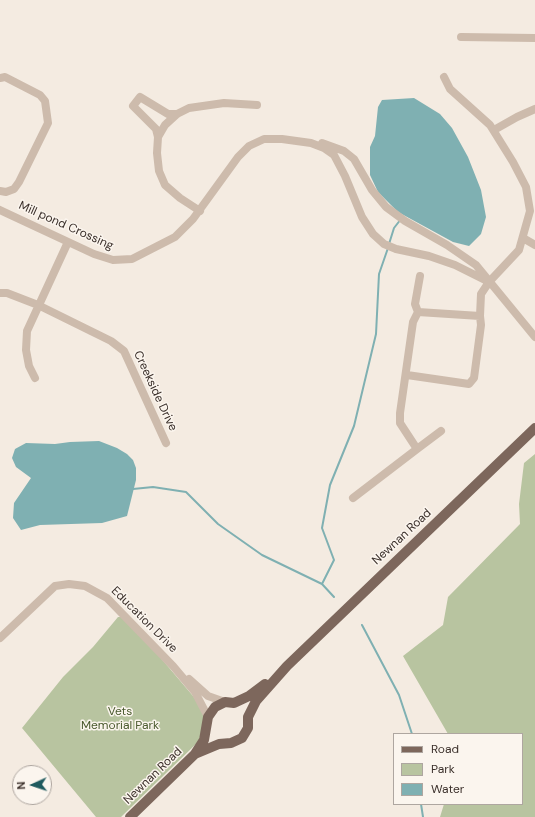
<!DOCTYPE html>
<html>
<head>
<meta charset="utf-8">
<style>
  body { margin:0 }
  #map { position:relative; width:535px; height:817px; overflow:hidden; background:#f4ebe1; font-family:"DM Sans",sans-serif }
  canvas { display:block }
  .legend { position:absolute; left:393px; top:733px; width:130px; height:72px; box-sizing:border-box; background:#fbf5ee; border:1px solid #aea6a0; margin:0; padding:5px 7px; list-style:none; font-size:12px; color:#3b302b }
  .legend li { display:flex; align-items:center; gap:8px; height:20px }
  .legend b { width:20px; border:1px solid #aea6a0 }
  .north { position:absolute; left:12px; top:765px; width:40px; height:40px; box-sizing:border-box; background:#fbf5ee; border:1px solid #aea6a0; border-radius:50%; rotate:267deg; font-size:11px; font-weight:700; line-height:16px; text-align:center; color:#3b302b }
  .north::after { content:''; display:block; margin:auto; width:14px; height:18px; background:#1f5a5e; clip-path:polygon(50% 0,100% 100%,50% 72%,0 100%) }
</style>
</head>
<body>
<div id="map">
<canvas width="535" height="817"></canvas>
<ul class="legend">
<li><b style="height:5px;background:#7d675c"></b>Road</li>
<li><b style="height:11px;background:#b8c4a0"></b>Park</li>
<li><b style="height:11px;background:#7fb0b2"></b>Water</li>
</ul>
<div class="north">N</div>
</div>
<script>
const ctx = document.querySelector('canvas').getContext('2d');
ctx.lineJoin = 'round';
function fill(path, color) {
  ctx.fillStyle = color;
  ctx.fill(path, 'evenodd');
}
function poly(rows) {
  const path = new Path2D();
  for (const r of rows) {
    path.moveTo(r[0], r[1]);
    for (let i = 2; i < r.length; i += 2) path.lineTo(r[i], r[i + 1]);
  }
  return path;
}
function trace(path, color, width, dash) {
  ctx.strokeStyle = color;
  ctx.lineWidth = width;
  ctx.lineCap = dash ? 'butt' : 'round';
  ctx.setLineDash(dash || []);
  ctx.stroke(path);
}
function label(font, color, halo, rows, align = 'center') {
  ctx.font = font + ' "DM Sans",sans-serif';
  ctx.lineWidth = 3;
  ctx.setLineDash([]);
  ctx.textBaseline = 'middle';
  ctx.strokeStyle = halo;
  ctx.fillStyle = color;
  for (const [text, x, y, turn = 0] of rows) {
    ctx.save();
    ctx.translate(x, y);
    ctx.rotate((+turn || 0) * Math.PI / 180);
    ctx.textAlign = isNaN(turn) ? turn : align;
    if (halo) ctx.strokeText(text, 0, 0);
    ctx.fillText(text, 0, 0);
    ctx.restore();
  }
}
const green = poly([
  [535,454,535,817,440,817,444,804,522,804,522,734,448,734,403,656,443,625,448,597,520,524,519,504,524,463],
  [118,617,126,617,193,696,205,715,199,741,121,817,96,817,22,728,63,677,93,647]
]);
const water = poly([
  [414,98,440,114,452,128,468,157,481,190,486,217,481,234,469,246,453,242,398,212,378,192,370,175,370,147,375,136,378,107,382,100],
  [99,441,117,448,127,454,133,460,136,468,136,480,127,516,102,523,40,525,21,530,13,518,14,503,31,478,16,467,12,458,15,449,26,443,55,444,70,442]
]);
const stream = poly([
  [389,244,394,228,401,219],
  [133,489,153,487,186,492,218,524,262,555,322,584,334,597],
  [322,584,334,560,322,528,330,485,354,426,376,334,379,274,388,248],
  [362,625,399,695,412,734],
  [421,804,423,817]
]);
const minor = poly([
  [461,37,535,38],
  [0,78,5,77,40,95,45,101,48,123,19,182,14,189,6,192,0,191],
  [494,130,517,117,535,109],
  [158,137,156,129,133,106,140,97,168,114,177,114],
  [322,143,344,151,354,159,372,190,386,207,405,221,447,245,476,265,535,337],
  [0,210,94,254,113,260,132,259,175,237,193,219,238,157,249,146,264,139,282,139,311,143,324,148,334,155,345,176,362,217,373,234,384,244,396,249,429,256,455,265,489,282],
  [200,211,180,198,165,185,159,171,157,153,158,137,165,125,177,114,189,108,224,103,257,105],
  [523,238,535,245],
  [0,293,7,293,38,305,111,341,124,351,166,443],
  [418,312,415,304,420,276],
  [407,375,469,384,474,378,481,325,480,316],
  [35,378,29,366,26,350,27,331,68,242],
  [417,449,441,431],
  [353,498,417,449,400,423,400,413,413,322,418,312,480,316,481,294,489,282,519,250,530,211,526,187,513,162,490,125,450,89,444,77],
  [0,638,55,586,69,584,85,586,107,598,173,666,195,692,208,717],
  [189,679,208,696,225,702]
]);
const primary = poly([
  [195,754,219,744,231,743,242,738,248,728,248,717,256,701,287,666,535,428],
  [130,817,195,754,204,740,208,717,215,707,225,702,234,703,249,696,265,684]
]);
const streetNames = [
  ["Mill pond Crossing",66,226,24],
  ["Creekside Drive",155,391,65],
  ["Newnan Road",402,537,-43],
  ["Education Drive",144,620,45],
  ["Newnan Road",153,776,-44]
];
const parkNames = [
  ["Vets",120,712],
  ["Memorial Park",120,726]
];
fill(green, '#b8c4a0');
fill(water, '#7fb0b2');
trace(stream, '#7fb0b2', 2);
trace(minor, '#cdbbac', 8);
trace(primary, '#7d675c', 10);
label('12px', '#3b302b', '#fbf5ee', streetNames);
label('12px', '#4a5a2e', '#fbf5ee', parkNames);
</script>
</body>
</html>
